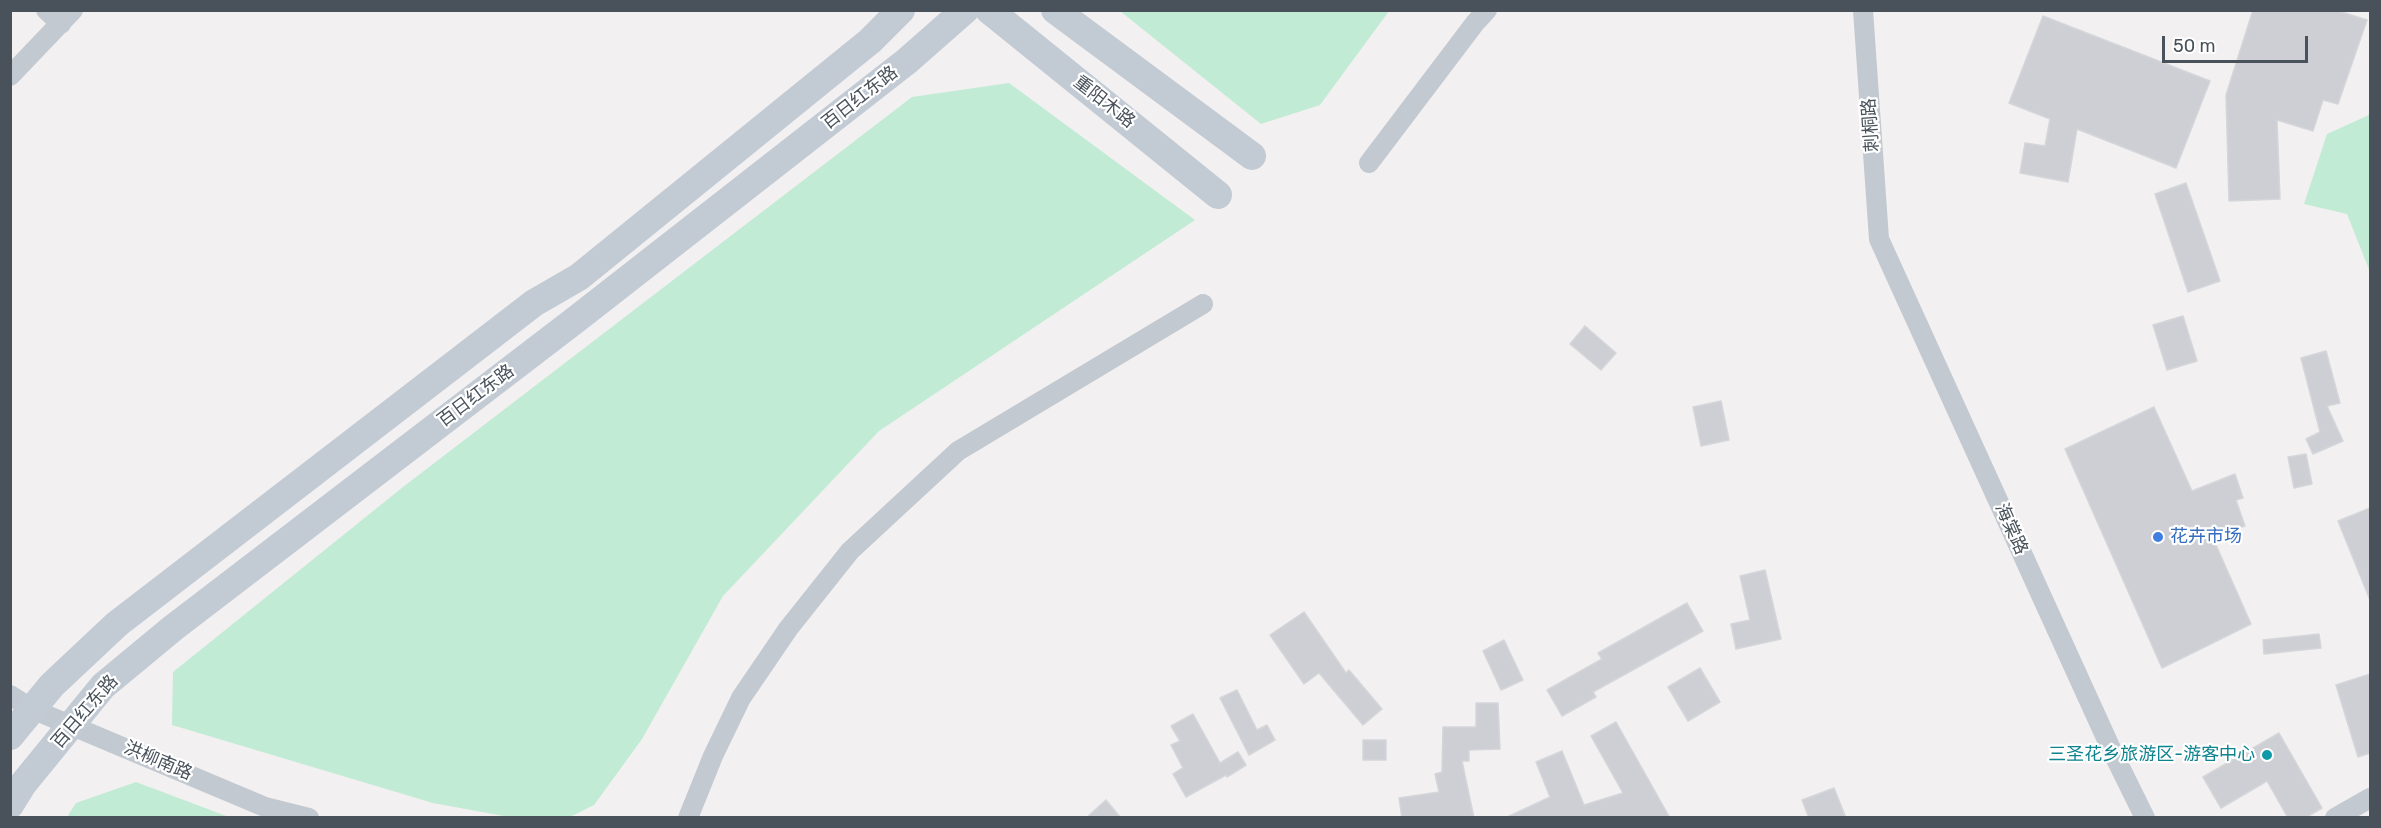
<!DOCTYPE html>
<html>
<head>
<meta charset="utf-8">
<style>
  body { margin:0 }
  #map { position:relative; width:2381px; height:828px; overflow:hidden; background:#f2f0f0; font-family:Rubik,sans-serif }
  canvas { display:block }
  .frame { position:absolute; inset:0; border:12px solid #49525b; pointer-events:none }
  .scale { position:absolute; left:2162px; top:36px; width:146px; height:27px; box-sizing:border-box; border:3px solid #49525b; border-top:0; padding-left:8px; font-size:18px; line-height:21px; white-space:nowrap; color:#49525b; -webkit-text-stroke:4px #fff; paint-order:stroke }
</style>
</head>
<body>
<div id="map">
<canvas width="2381" height="828"></canvas>
<div class="frame"></div>
<div class="scale">50 m</div>
</div>
<script>
const ctx = document.querySelector('canvas').getContext('2d');
ctx.lineJoin = 'round';
function fill(path, color) {
  ctx.fillStyle = color;
  ctx.fill(path, 'evenodd');
}
function poly(rows) {
  const path = new Path2D();
  for (const r of rows) {
    path.moveTo(r[0], r[1]);
    for (let i = 2; i < r.length; i += 2) path.lineTo(r[i], r[i + 1]);
  }
  return path;
}
function trace(path, color, width, dash) {
  ctx.strokeStyle = color;
  ctx.lineWidth = width;
  ctx.lineCap = dash ? 'butt' : 'round';
  ctx.setLineDash(dash || []);
  ctx.stroke(path);
}
function label(font, color, halo, rows, align = 'center') {
  ctx.font = font + ' Rubik,"Noto Sans SC",sans-serif';
  ctx.lineWidth = 4.5;
  ctx.setLineDash([]);
  ctx.textBaseline = 'middle';
  ctx.strokeStyle = halo;
  ctx.fillStyle = color;
  for (const [text, x, y, turn = 0] of rows) {
    ctx.save();
    ctx.translate(x, y);
    ctx.rotate((+turn || 0) * Math.PI / 180);
    ctx.textAlign = isNaN(turn) ? turn : align;
    if (halo) ctx.strokeText(text, 0, 0);
    ctx.fillText(text, 0, 0);
    ctx.restore();
  }
}
const green = poly([
  [1120,11,1389,11,1320,105,1261,124],
  [1009,83,1195,220,879,431,723,596,642,739,594,805,570,817,509,817,433,803,172,725,173,672,403,487,912,97],
  [2370,113,2370,272,2347,214,2304,204,2327,134,2369,115],
  [136,782,229,817,67,817,76,803]
]);
const building = poly([
  [2253,10,2335,10,2367,20,2338,104,2323,100,2313,131,2277,120,2280,199,2229,201,2226,95,2253,10],
  [2043,16,2210,81,2176,168,2077,129,2068,182,2020,173,2025,143,2045,146,2050,119,2009,103,2043,16],
  [2186,183,2220,281,2188,292,2155,194,2186,183],
  [2183,316,2197,361,2167,370,2153,325,2183,316],
  [1585,326,1616,353,1601,370,1570,344,1585,326],
  [2326,351,2340,403,2327,406,2343,441,2313,454,2306,439,2320,432,2301,358,2326,351],
  [1721,401,1729,440,1701,446,1693,407,1721,401],
  [2154,407,2192,491,2235,474,2243,498,2236,500,2245,526,2212,536,2251,624,2162,668,2065,449,2154,407],
  [2306,454,2312,484,2294,488,2288,457,2306,454],
  [2370,508,2370,600,2338,521,2370,508],
  [1765,570,1781,639,1736,649,1731,624,1750,620,1740,576,1765,570],
  [1687,603,1703,631,1593,692,1596,697,1562,716,1547,690,1602,659,1598,653,1687,603],
  [1304,612,1346,673,1349,670,1382,709,1363,725,1319,673,1304,684,1270,635,1304,612],
  [2319,634,2321,648,2264,654,2263,640,2319,634],
  [1504,640,1523,680,1501,690,1483,651,1504,640],
  [1700,668,1720,702,1688,721,1668,687,1700,668],
  [2370,674,2370,753,2358,757,2336,685,2370,674],
  [1237,690,1257,730,1267,725,1275,740,1249,755,1220,698,1237,690],
  [1476,703,1498,703,1500,749,1469,750,1469,761,1462,761,1474,818,1402,818,1399,798,1439,792,1435,774,1442,772,1443,727,1476,727,1476,703],
  [1193,714,1220,763,1238,752,1246,765,1227,777,1226,775,1186,797,1173,774,1183,768,1171,745,1180,741,1171,726,1193,714],
  [1616,722,1670,818,1505,818,1550,797,1536,762,1562,751,1584,805,1623,793,1591,736,1616,722],
  [2279,733,2322,808,2305,818,2288,818,2267,781,2221,808,2203,777,2279,733],
  [1363,740,1386,740,1386,760,1363,760,1363,740],
  [1834,788,1846,818,1809,818,1802,800,1834,788],
  [1106,800,1121,818,1086,818,1106,800]
]);
const street = poly([
  [46,10,61,24],
  [1863,10,1879,239,2112,751,2145,818],
  [10,76,73,10],
  [1369,163,1475,23,1487,10],
  [10,695,32,709,265,807,309,818],
  [688,818,713,756,741,698,788,629,850,551,958,451,1203,304],
  [2335,818,2370,798]
]);
const secondary = poly([
  [989,10,1218,195],
  [1055,10,1252,156],
  [10,736,52,685,117,624,534,303,579,277,870,41,901,10],
  [10,805,23,784,103,686,173,628,574,321,907,61,965,10]
]);
const markers = [
  [2158,537,6,"#3f7fe0"],
  [2267,755,6,"#0f9aa8"]
];
const streetNames = [
  ["百日红东路",860,98,-38],
  ["重阳木路",1104,102,38],
  ["刺桐路",1871,125,-94],
  ["百日红东路",476,396,-37],
  ["海棠路",2011,529,66],
  ["百日红东路",85,712,-49],
  ["洪柳南路",158,761,23]
];
const shopNames = [
  ["花卉市场",2170,537]
];
const cultureNames = [
  ["三圣花乡旅游区-游客中心",2255,755]
];
fill(green, '#c2ebd5');
fill(building, '#cdcfd4');
trace(building, '#d4d6da', 1.5);
trace(street, '#c2c9d0', 20);
trace(secondary, '#c2cad4', 28);
for (const [x, y, r, color] of markers) {
  const dot = new Path2D();
  dot.arc(x, y, r, 0, 2 * Math.PI);
  ctx.fillStyle = color;
  ctx.fill(dot);
  trace(dot, '#fff', 2);
}
label('18px', '#49525b', '#fff', streetNames);
label('18px', '#366cbe', '#fff', shopNames, 'left');
label('18px', '#0d838f', '#fff', cultureNames, 'right');
</script>
</body>
</html>
